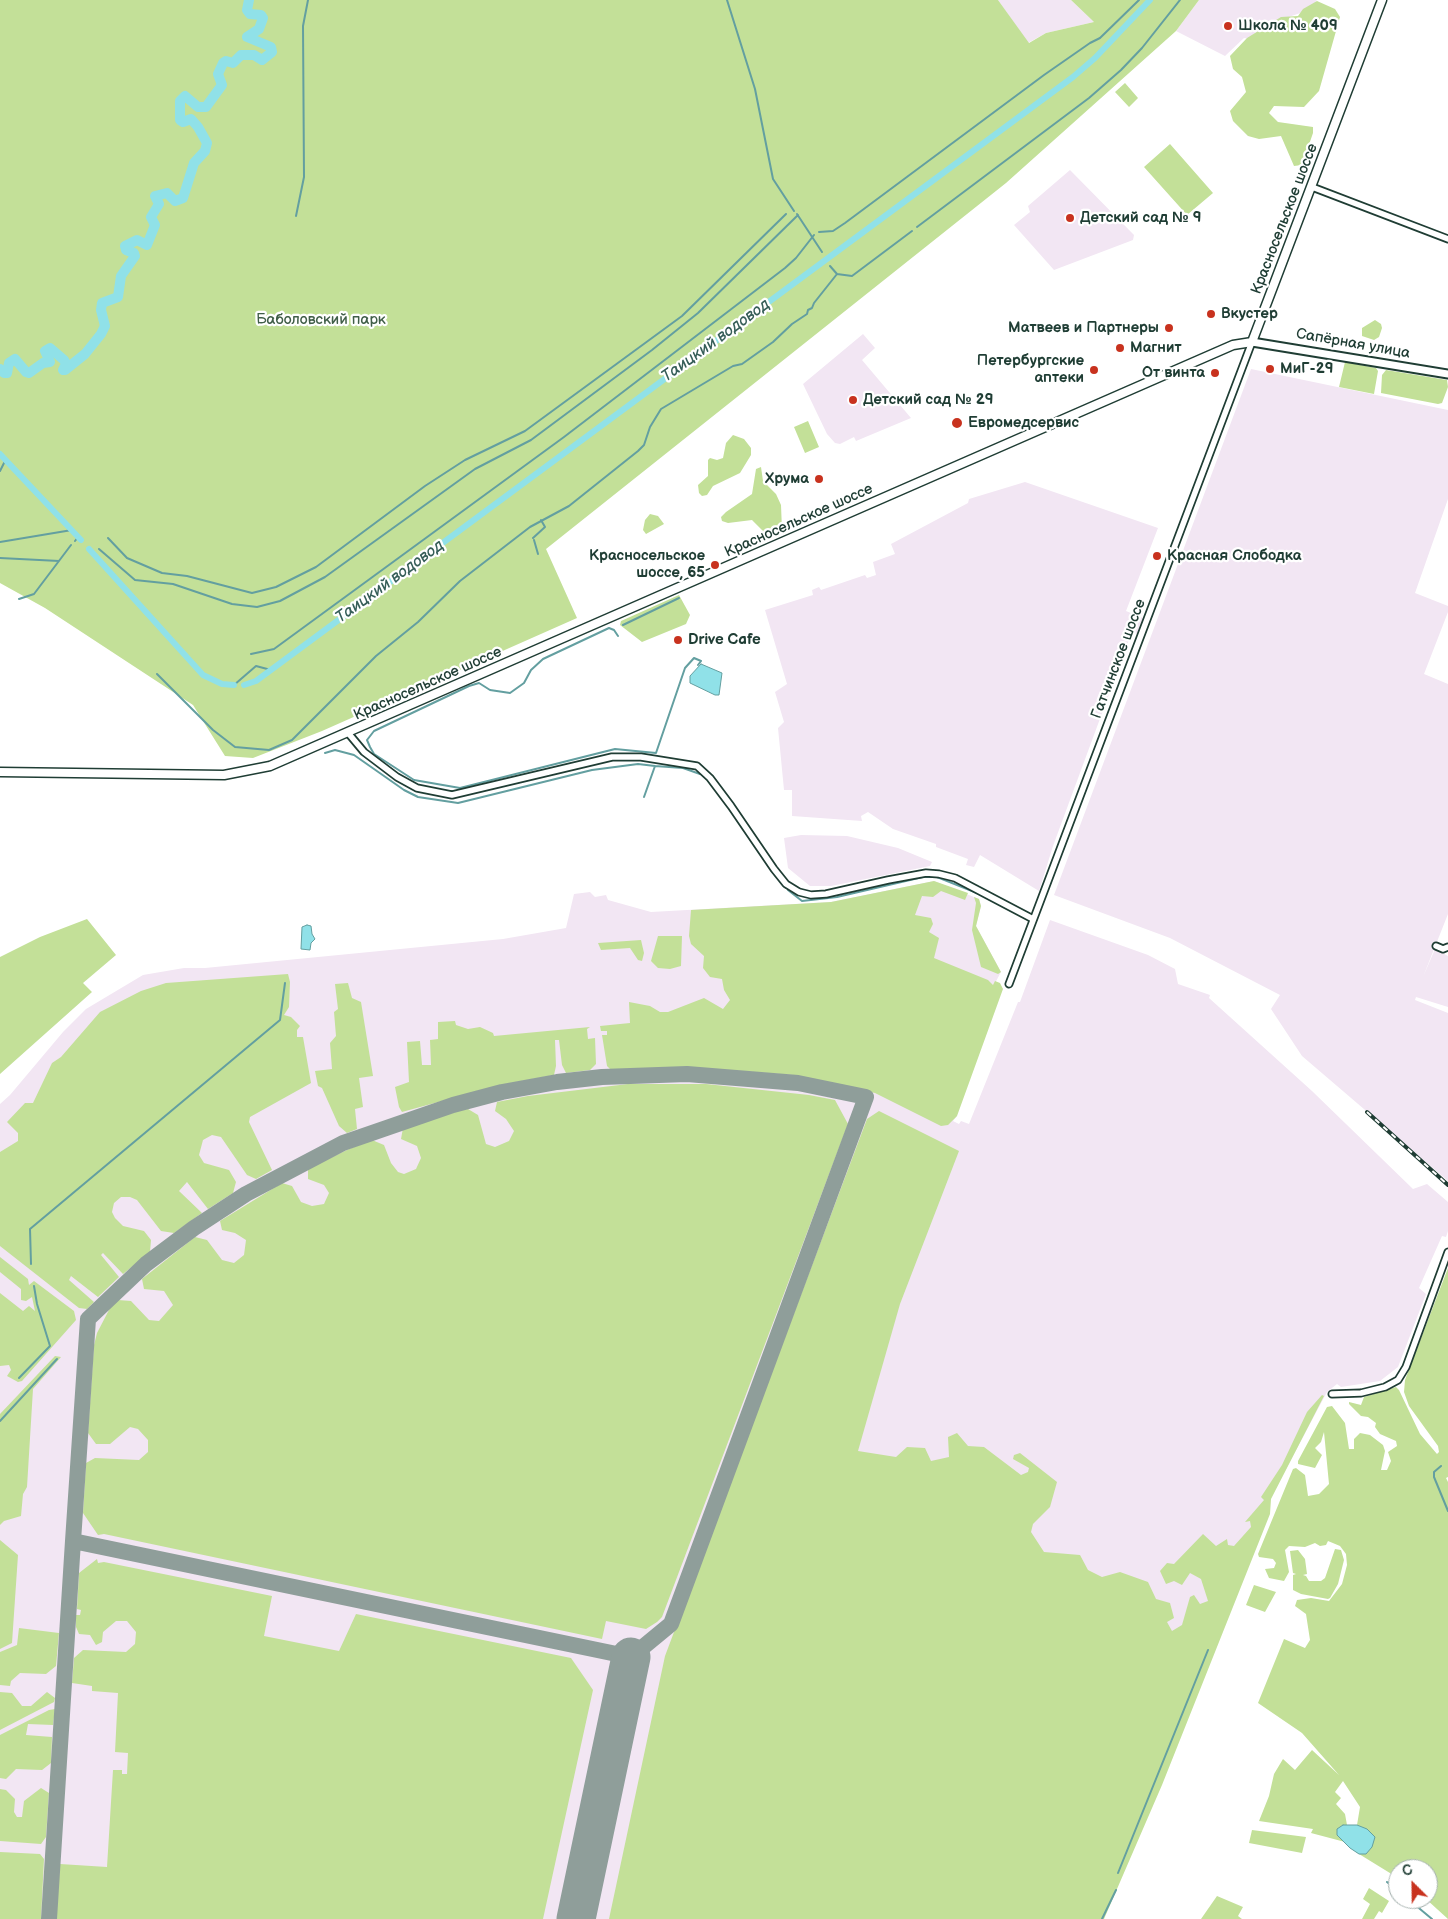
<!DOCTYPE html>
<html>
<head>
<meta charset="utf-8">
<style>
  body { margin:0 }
  #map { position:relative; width:1448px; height:1919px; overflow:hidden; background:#fff; font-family:"Balsamiq Sans",sans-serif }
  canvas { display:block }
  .north { position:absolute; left:1388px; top:1859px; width:50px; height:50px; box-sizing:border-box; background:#fff; border:1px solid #a5b1ae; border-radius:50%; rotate:337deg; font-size:14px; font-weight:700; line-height:20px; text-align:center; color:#1f3d34 }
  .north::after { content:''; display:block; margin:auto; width:18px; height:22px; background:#c8321e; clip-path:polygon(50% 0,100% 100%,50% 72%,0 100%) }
</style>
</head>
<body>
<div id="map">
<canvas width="1448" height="1919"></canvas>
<div class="north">С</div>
</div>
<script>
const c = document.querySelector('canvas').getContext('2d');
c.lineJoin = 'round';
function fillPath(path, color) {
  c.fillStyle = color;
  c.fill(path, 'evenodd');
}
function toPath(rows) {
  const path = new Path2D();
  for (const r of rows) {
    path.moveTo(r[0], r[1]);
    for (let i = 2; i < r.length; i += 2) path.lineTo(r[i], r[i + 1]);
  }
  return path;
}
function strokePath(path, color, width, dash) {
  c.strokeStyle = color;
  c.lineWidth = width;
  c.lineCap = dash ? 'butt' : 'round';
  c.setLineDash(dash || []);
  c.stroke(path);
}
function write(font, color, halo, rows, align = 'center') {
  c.font = font + ' "Balsamiq Sans",sans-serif';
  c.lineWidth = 4.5;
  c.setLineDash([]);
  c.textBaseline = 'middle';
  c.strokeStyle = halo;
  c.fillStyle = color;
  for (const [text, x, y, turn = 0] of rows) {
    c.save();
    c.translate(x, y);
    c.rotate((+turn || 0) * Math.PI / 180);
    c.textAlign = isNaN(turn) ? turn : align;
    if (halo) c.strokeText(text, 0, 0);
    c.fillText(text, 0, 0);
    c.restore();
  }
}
const built = toPath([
  [998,0,1071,0,1094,22,1046,33,1028,43],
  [1199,0,1317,0,1309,10,1277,21,1269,42,1244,38,1225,56,1176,31],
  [1070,170,1134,235,1133,240,1054,270,1014,225,1030,212,1028,206],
  [863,334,875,348,862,360,911,418,856,441,854,437,840,444,835,443,827,434,803,384],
  [1251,369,1448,410,1448,499,1415,593,1448,606,1448,612,1424,674,1448,684,1448,914,1423,977,1435,949,1448,956,1448,1007,1416,997,1415,1000,1448,1013,1448,1181,1302,1056,1271,1009,1280,995,1170,938,1054,895],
  [1025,482,1158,528,1126,611,1143,618,1137,634,1132,632,1053,846,1039,891,980,855,974,867,966,865,968,859,936,847,936,844,893,829,868,812,861,816,862,821,792,816,792,790,784,790,778,728,784,722,775,692,787,684,765,610,813,595,812,590,819,587,821,590,865,575,867,578,876,575,873,562,895,554,891,544,968,503,969,499],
  [801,835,847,836,898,848,932,862,930,866,831,886,810,886,788,868,784,838],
  [934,881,979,899,981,906,976,926,1001,972,994,985,951,1113,957,1116,953,1121,959,1124,961,1121,969,1124,1018,1002,1020,1002,1050,920,1148,955,1175,969,1178,984,1210,995,1209,998,1312,1091,1413,1189,1427,1184,1448,1202,1448,1231,1446,1237,1442,1236,1419,1288,1426,1294,1398,1367,1380,1381,1341,1387,1337,1384,1327,1392,1231,1572,1092,1919,0,1919,0,1104,10,1095,63,1032,86,1009,143,975,184,968,205,968,503,939,566,928,574,894,590,892,595,897,606,895,608,900,651,912,831,902]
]);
const green = toPath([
  [0,0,998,0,1029,43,1046,33,1094,22,1071,0,1199,0,1176,31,1006,183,546,549,577,618,322,731,253,758,225,756,193,705,45,608,0,583],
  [1317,1,1335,9,1340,17,1319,91,1304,107,1274,106,1269,113,1278,122,1313,127,1313,133,1302,165,1294,166,1281,136,1259,139,1248,136,1233,121,1230,111,1246,92,1242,77,1233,69,1230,56,1247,38,1281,17,1298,16,1303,9],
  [1125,83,1138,98,1129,107,1115,92],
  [1170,144,1213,193,1187,215,1144,167],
  [1375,320,1381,324,1382,328,1379,337,1374,340,1362,336,1362,328],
  [1345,362,1376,368,1378,371,1374,394,1339,387],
  [1386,370,1447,380,1448,387,1442,403,1438,404,1381,393,1382,375],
  [808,421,819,447,805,453,794,427],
  [733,435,744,439,751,448,751,455,740,473,713,486,707,495,702,496,699,493,698,485,708,476,708,460,710,458,717,460,723,458,726,443],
  [761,467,763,481,776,494,781,505,782,530,776,536,766,534,752,520,728,523,722,521,721,517,726,512,752,494,756,469],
  [650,514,658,516,664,524,646,534,643,530,645,520],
  [679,595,690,615,686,624,642,642,620,625,621,621],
  [934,881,968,893,965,900,941,891,933,897,922,896,915,915,931,918,933,924,929,932,939,938,934,958,988,980,993,985,995,981,1000,983,1003,989,957,1116,948,1125,941,1126,875,1093,793,1075,702,1068,611,1070,607,1066,602,1035,607,1035,607,1031,601,1031,600,1026,630,1023,629,1002,650,1006,660,1012,668,1012,704,998,723,1009,730,1000,724,990,722,979,710,977,703,968,704,956,691,944,689,936,691,910,831,902],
  [974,897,979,899,981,906,976,926,1001,972,998,974,981,967,972,930,976,903],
  [87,919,116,955,83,983,92,992,0,1074,0,957,40,937],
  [658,936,682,936,681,966,670,969,658,968,651,961],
  [641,940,644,953,642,961,638,960,630,948,601,950,598,943],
  [288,974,290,982,289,1007,284,1015,291,1017,300,1026,297,1030,297,1037,303,1037,311,1083,250,1117,249,1122,272,1170,256,1179,247,1175,221,1137,212,1135,203,1140,199,1155,204,1163,229,1170,236,1182,233,1193,208,1209,187,1182,179,1191,202,1213,174,1233,161,1231,137,1200,130,1197,121,1197,114,1203,112,1212,115,1218,123,1226,144,1231,151,1240,150,1252,123,1274,103,1253,101,1255,119,1277,98,1297,71,1276,69,1280,94,1302,87,1309,79,1308,0,1246,0,1152,18,1141,18,1133,7,1122,25,1103,33,1103,52,1063,61,1057,100,1012,141,991,166,983],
  [348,983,352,998,361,1002,373,1076,359,1078,363,1107,355,1109,357,1129,347,1133,339,1126,322,1088,318,1086,315,1071,332,1069,330,1043,336,1036,334,1012,338,1009,335,984],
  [455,1021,456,1025,468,1029,480,1027,493,1033,494,1036,590,1027,587,1029,588,1039,595,1038,596,1064,590,1070,566,1073,562,1065,559,1040,555,1040,556,1066,554,1075,500,1085,402,1112,399,1107,395,1087,409,1082,407,1042,420,1041,422,1065,431,1065,430,1040,438,1039,438,1022],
  [628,1084,706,1084,809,1095,835,1100,848,1124,662,1617,657,1622,646,1629,606,1621,602,1639,104,1534,98,1535,83,1513,86,1463,95,1458,139,1460,148,1452,148,1440,138,1429,130,1427,110,1444,96,1444,88,1433,94,1345,97,1333,110,1308,118,1300,131,1301,149,1320,159,1321,173,1305,164,1291,144,1289,142,1279,195,1237,207,1240,222,1260,234,1263,244,1255,246,1240,235,1233,222,1230,220,1221,282,1183,292,1186,301,1202,312,1206,324,1204,329,1193,324,1185,308,1179,308,1169,349,1149,372,1140,384,1145,391,1163,398,1172,404,1174,416,1169,421,1158,417,1146,401,1139,403,1128,454,1111,468,1109,478,1115,486,1144,495,1147,509,1141,514,1131,506,1119,495,1111,497,1102,528,1096],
  [879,1111,959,1151,900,1304,858,1451,896,1457,907,1447,925,1448,931,1461,949,1457,948,1437,957,1433,968,1446,984,1447,1021,1475,1028,1472,1029,1468,1013,1459,1014,1455,1020,1453,1057,1482,1050,1507,1033,1524,1031,1532,1044,1552,1080,1555,1088,1570,1102,1577,1120,1572,1148,1582,1156,1599,1170,1603,1174,1618,1167,1622,1172,1631,1182,1625,1190,1597,1194,1595,1200,1604,1208,1601,1201,1579,1190,1573,1182,1585,1174,1581,1166,1584,1160,1571,1167,1563,1174,1564,1203,1534,1216,1546,1227,1539,1228,1545,1234,1546,1251,1527,1250,1521,1245,1522,1264,1500,1261,1497,1282,1465,1307,1412,1322,1395,1324,1396,1271,1499,1270,1514,1162,1785,1104,1919,609,1919,665,1656,867,1119],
  [0,1257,28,1279,29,1285,34,1281,74,1311,76,1320,22,1381,18,1382,7,1376,11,1370,9,1365,0,1366,0,1293,23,1311,29,1306,35,1311,32,1297,26,1301,21,1300,21,1289,0,1272],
  [1448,1268,1448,1477,1446,1478,1448,1482,1448,1919,1426,1899,1428,1899,1428,1869,1398,1869,1398,1878,1359,1854,1345,1842,1311,1833,1313,1829,1259,1821,1269,1796,1274,1774,1283,1759,1295,1770,1312,1750,1339,1775,1302,1733,1258,1703,1284,1639,1305,1648,1310,1640,1306,1614,1295,1606,1297,1600,1311,1598,1329,1601,1342,1584,1347,1565,1346,1554,1340,1546,1328,1541,1326,1545,1320,1546,1315,1543,1305,1547,1289,1546,1285,1550,1289,1572,1284,1581,1269,1578,1265,1569,1274,1568,1276,1563,1273,1559,1259,1557,1258,1554,1293,1469,1296,1468,1305,1475,1308,1496,1319,1494,1329,1484,1324,1432,1321,1442,1315,1448,1322,1455,1315,1468,1298,1464,1298,1461,1327,1407,1332,1406,1345,1423,1349,1449,1354,1449,1354,1439,1360,1433,1370,1435,1383,1445,1385,1451,1381,1470,1387,1470,1391,1461,1388,1452,1397,1446,1396,1441,1380,1434,1375,1427,1376,1423,1368,1417,1361,1416,1349,1404,1349,1402,1361,1405,1364,1397,1396,1387,1399,1390,1420,1434,1437,1454,1439,1452,1438,1446,1409,1406,1404,1392,1405,1380],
  [1343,1781,1360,1807,1357,1825,1347,1825,1345,1814,1336,1804,1341,1798,1335,1792],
  [55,1356,61,1357,33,1389,27,1487,23,1494,21,1516,4,1521,0,1525,0,1414],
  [0,1540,18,1555,12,1643,0,1649],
  [1335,1549,1341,1550,1344,1560,1338,1584,1330,1598,1328,1599,1301,1594,1293,1590,1293,1575,1296,1574,1293,1573,1290,1551,1298,1550,1305,1559,1307,1574,1303,1575,1306,1576,1309,1581,1321,1581,1325,1578],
  [97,1559,98,1563,104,1562,272,1596,264,1636,339,1651,356,1614,571,1658,593,1690,543,1919,56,1919,60,1864,107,1867,113,1770,122,1770,122,1774,127,1774,128,1753,115,1752,118,1693,92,1691,92,1686,72,1683,74,1658,83,1650,126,1652,135,1644,136,1632,127,1621,116,1621,103,1632,102,1642,96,1645,90,1635,79,1634,76,1627,76,1615,80,1615,81,1610,77,1609,79,1573],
  [1254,1585,1276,1592,1265,1612,1246,1605],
  [19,1628,59,1633,56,1666,46,1674,20,1673,11,1681,10,1686,0,1685,0,1652,17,1645],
  [0,1692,12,1693,22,1706,31,1706,47,1692,55,1698,54,1702,0,1730],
  [55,1709,53,1725,28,1724,26,1735,52,1737,51,1763,42,1770,16,1769,6,1779,0,1778,0,1735,49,1710],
  [41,1788,49,1793,46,1837,41,1844,0,1841,0,1789,6,1790,15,1799,14,1812,17,1817,22,1817,24,1801],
  [1252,1830,1306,1837,1302,1853,1249,1843],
  [0,1852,40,1854,44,1859,41,1919,0,1919],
  [1369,1888,1389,1901,1382,1913,1379,1911,1374,1919,1362,1919,1370,1904,1363,1899],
  [1217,1896,1243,1907,1238,1916,1242,1919,1201,1919]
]);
const water = toPath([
  [701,664,722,673,719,695,715,695,690,683,690,676,701,664],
  [307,925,311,926,312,934,315,939,311,943,310,950,301,949,302,927,307,925],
  [1343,1825,1357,1825,1367,1829,1375,1837,1372,1847,1366,1854,1359,1854,1350,1848,1337,1835,1337,1829,1343,1825]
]);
const stream = toPath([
  [727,0,755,89,773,179,794,211],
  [797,214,822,252],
  [296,216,304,177,303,26,308,0],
  [917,227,1089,98,1121,70,1142,48,1180,0],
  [819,232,833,231,845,223,1044,75,1090,43,1100,38,1139,0],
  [830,266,837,274,852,276,912,231],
  [0,471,6,459],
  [108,538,127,558,162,573,187,576,252,593,276,587,316,567,425,486,465,460,525,431,682,316,786,214],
  [533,538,545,527,541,520],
  [534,540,538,554],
  [75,541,78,537],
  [0,542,72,530],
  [99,549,135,580,173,584,232,604,257,607,280,601,325,577,475,469,531,440,652,350,698,313,798,215],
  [0,558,59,561],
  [19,599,34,594,71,545],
  [623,625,679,598],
  [618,636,614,630,609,628,543,659,531,670,524,683,510,693,490,690,479,683,469,686,374,731,367,740,370,747,374,754,414,780,460,788,615,749,656,753,685,668,694,658,701,661,698,665],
  [251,654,274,649,564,437,785,268,796,258,814,235],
  [157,674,213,730,235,747,269,750,292,740,376,656,418,622,460,581,530,527,569,506,638,451,644,445,650,427,661,409,733,366,742,364,773,342,792,324,807,314,808,310,812,308,814,303,837,274],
  [234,685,256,666,271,670],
  [325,753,335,750,354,755,404,790,418,797,458,803,592,770,638,764,655,766],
  [644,797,655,766,683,768,700,774],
  [788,890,802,901,837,897,923,877,937,877,977,893],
  [31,1264,30,1229,280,1020,285,983],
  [19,1378,50,1346,37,1304,34,1286],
  [0,1421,57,1359],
  [1441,1466,1434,1472,1434,1477,1448,1511],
  [1118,1873,1208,1650],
  [1387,1882,1398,1891],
  [1408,1899,1432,1919],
  [1102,1919,1116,1890]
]);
const canal = toPath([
  [0,454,81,540],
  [89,549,203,675,222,684,234,685],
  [244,685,256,681,1073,77,1095,58,1150,0]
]);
const river = toPath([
  [0,369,4,373,7,373,9,363,15,359,26,372,29,373,43,363,50,362,45,351,50,348,64,360,66,364,63,370,65,370,85,354,101,334,105,326,101,310,102,303,118,297,121,276,135,256,134,253,126,250,125,246,137,240,147,245,155,225,151,217,159,204,155,196,167,193,175,201,183,198,194,163,205,151,207,143,198,127,191,119,183,122,180,120,180,101,185,96,198,107,206,107,222,85,218,74,223,63,226,61,233,63,241,55,254,55,262,60,272,52,271,47,247,37,259,29,263,18,261,15,250,14,247,10,249,0]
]);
const taxiway = toPath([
  [49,1919,73,1541,88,1319,146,1264,194,1228,246,1194,343,1143,453,1105,502,1092,557,1082,602,1077,687,1074,798,1083,866,1097,671,1624,631,1657,73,1541]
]);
const runway = toPath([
  [576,1919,631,1657]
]);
const minor = toPath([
  [1312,187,1448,239],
  [349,734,364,752,397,777,417,788,452,795,612,757,641,757,697,766,710,778,731,806,774,869,786,884,799,892,811,895,826,894,888,880,926,873,939,874,955,878,1033,919],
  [1436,946,1443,949,1448,947],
  [1009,984,1252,342],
  [1332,1394,1361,1393,1385,1387,1398,1380,1406,1367,1448,1252]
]);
const tertiary = toPath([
  [1252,342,1448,374]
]);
const secondary = toPath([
  [0,772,224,775,270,766,1233,345,1252,342,1382,0]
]);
const rail = toPath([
  [1367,1112,1448,1185]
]);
const markers = [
  [1228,26,5,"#c8321e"],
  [1070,218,5,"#c8321e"],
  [1211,314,5,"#c8321e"],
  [1169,328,5,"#c8321e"],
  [1120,348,5,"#c8321e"],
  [1270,369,5,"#c8321e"],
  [1094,370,5,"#c8321e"],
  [1215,373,5,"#c8321e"],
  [853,400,5,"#c8321e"],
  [957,423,6,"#c8321e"],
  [819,479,5,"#c8321e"],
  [1157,556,5,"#c8321e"],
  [715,565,5,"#c8321e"],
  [678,640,5,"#c8321e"]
];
const poiNames = [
  ["Школа № 409",1238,26],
  ["Детский сад № 9",1080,218],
  ["Вкустер",1221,314],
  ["Матвеев и Партнеры",1159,328,"right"],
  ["Магнит",1130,348],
  ["Петербургские",1084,361,"right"],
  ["аптеки",1084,378,"right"],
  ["МиГ-29",1280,369],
  ["От винта",1205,373,"right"],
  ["Детский сад № 29",863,400],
  ["Евромедсервис",968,423],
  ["Хрума",809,479,"right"],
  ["Красносельское",705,556,"right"],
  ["шоссе, 65",705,573,"right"],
  ["Красная Слободка",1167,556],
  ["Drive Cafe",688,640]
];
const streetNames = [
  ["Красносельское шоссе",1285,219,-69],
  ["Сапёрная улица",1353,344,10],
  ["Красносельское шоссе",799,521,-24],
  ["Гатчинское шоссе",1119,659,-69],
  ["Красносельское шоссе",428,684,-24]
];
const parkNames = [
  ["Баболовский парк",321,320]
];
const waterNames = [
  ["Таицкий водовод",716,341,-36],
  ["Таицкий водовод",390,582,-36]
];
fillPath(built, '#f2e6f3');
fillPath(green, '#c3e098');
fillPath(water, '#90e1e8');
strokePath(water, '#639fa0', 1);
strokePath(stream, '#639fa0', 2);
strokePath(canal, '#90e1e8', 6);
strokePath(river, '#90e1e8', 10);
strokePath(taxiway, '#8f9e9a', 16);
strokePath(runway, '#8f9e9a', 39);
strokePath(minor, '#1f3d34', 9);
strokePath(tertiary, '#1f3d34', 11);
strokePath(secondary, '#1f3d34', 11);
strokePath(minor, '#fff', 5.5);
strokePath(tertiary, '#fff', 7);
strokePath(secondary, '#fff', 8);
strokePath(rail, '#1f3d34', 4);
strokePath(rail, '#fff', 2, [5.5]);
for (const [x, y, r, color] of markers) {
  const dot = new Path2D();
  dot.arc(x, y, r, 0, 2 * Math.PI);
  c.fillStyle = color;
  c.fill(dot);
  strokePath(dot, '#fff', 2);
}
write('bold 15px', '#1f3d34', '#fff', poiNames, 'left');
write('15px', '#1f3d34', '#fff', streetNames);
write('15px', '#405e48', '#fff', parkNames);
write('italic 16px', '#365e58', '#fff', waterNames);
</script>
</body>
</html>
